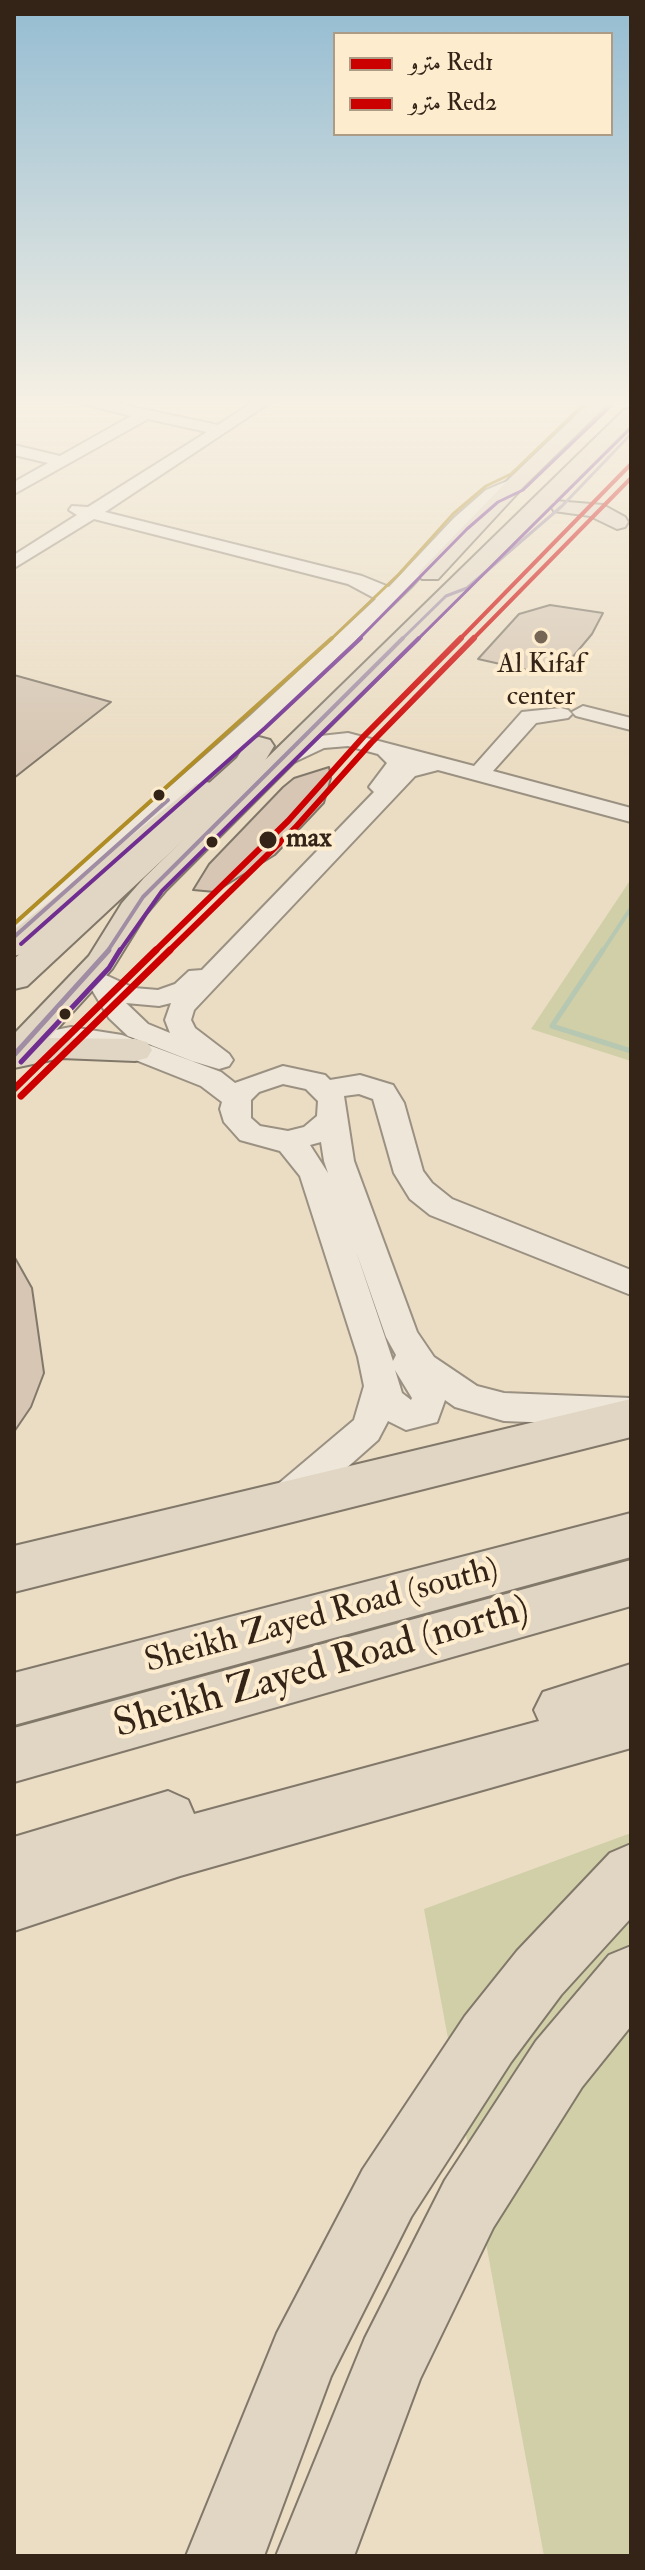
<!DOCTYPE html>
<html>
<head>
<meta charset="utf-8">
<style>
  body { margin:0 }
  #map { position:relative; width:645px; height:2570px; overflow:hidden; background:#ebddc4; font-family:"IM FELL Double Pica",Amiri,serif }
  canvas { display:block }
  .frame { position:absolute; inset:0; border:16px solid #342418; pointer-events:none }
  .legend { position:absolute; left:333px; top:32px; width:280px; height:104px; box-sizing:border-box; background:#fdecce; border:2px solid #ad9c85; margin:0; padding:10px 14px; list-style:none; font-size:24px; color:#342418 }
  .legend li { display:flex; align-items:center; gap:16px; height:40px }
  .legend b { width:40px; border:2px solid #ad9c85 }
</style>
</head>
<body>
<div id="map">
<canvas width="645" height="2570"></canvas>
<div class="frame"></div>
<ul class="legend">
<li><b style="height:10px;background:#c00"></b>مترو Red1</li>
<li><b style="height:10px;background:#c00"></b>مترو Red2</li>
</ul>
</div>
<script>
const c = document.querySelector('canvas').getContext('2d');
c.lineJoin = 'round';
function fillPath(path, color) {
  c.fillStyle = color;
  c.fill(path, 'evenodd');
}
function toPath(rows) {
  const path = new Path2D();
  for (const r of rows) {
    path.moveTo(r[0], r[1]);
    for (let i = 2; i < r.length; i += 2) path.lineTo(r[i], r[i + 1]);
  }
  return path;
}
function strokePath(path, color, width, dash) {
  c.strokeStyle = color;
  c.lineWidth = width;
  c.lineCap = dash ? 'butt' : 'round';
  c.setLineDash(dash || []);
  c.stroke(path);
}
function write(font, color, halo, rows, align = 'center') {
  c.font = font + ' "IM FELL Double Pica",serif';
  c.lineWidth = 8;
  c.setLineDash([]);
  c.textBaseline = 'middle';
  c.strokeStyle = halo;
  c.fillStyle = color;
  for (const [text, x, y, turn = 0] of rows) {
    c.save();
    c.translate(x, y);
    c.rotate((+turn || 0) * Math.PI / 180);
    c.textAlign = isNaN(turn) ? turn : align;
    if (halo) c.strokeText(text, 0, 0);
    c.fillText(text, 0, 0);
    c.restore();
  }
}
const green = toPath([
  [631,879,631,1061,531,1029],
  [631,1833,631,2556,544,2556,424,1909]
]);
const streamFar1 = toPath([
  [602,952,631,908]
]);
const stream = toPath([
  [603,950,552,1026,631,1051]
]);
const building = toPath([
  [550,605,603,613,592,634,571,659,565,658,549,675,478,659,519,614,550,605],
  [14,675,111,702,14,778,14,675],
  [329,767,331,778,324,803,275,855,215,892,193,890,209,864,283,787,294,778,329,767],
  [14,1256,32,1288,44,1373,31,1407,14,1432,14,1256]
]);
const minor = toPath([
  [60,398,91,398,218,425,259,398,277,398,105,512,362,576,389,587,454,518,486,490,517,477,525,482,498,498,466,526,413,585,266,726,23,942,14,945,14,924,250,716,376,599,348,584,94,519,14,568,14,555,77,515,69,510,72,506,88,507,207,432,148,419,14,494,14,482,48,463,14,455,14,445,60,456,131,416,60,398],
  [583,706,631,718,631,730,576,716,572,712,583,706],
  [561,708,568,710,572,714,568,718,536,723,493,771,631,808,631,822,438,770,415,776,194,1010,191,1020,195,1028,229,1054,233,1060,229,1066,219,1069,192,1061,128,1036,109,1018,86,980,90,974,99,972,134,988,158,990,175,984,189,971,202,970,374,792,369,787,387,763,378,754,348,746,324,748,273,772,262,765,265,760,311,737,348,733,474,766,522,712,561,708],
  [126,1003,159,1006,171,1003,165,1020,170,1033,148,1024,126,1003],
  [71,1027,122,1035,221,1072,235,1083,283,1066,325,1075,330,1080,360,1075,393,1085,404,1103,423,1171,432,1183,452,1199,631,1270,631,1295,430,1215,410,1199,394,1173,373,1099,359,1094,344,1096,354,1161,417,1332,434,1357,477,1386,504,1393,631,1398,631,1426,504,1421,455,1407,445,1400,437,1422,406,1430,388,1421,378,1440,297,1512,284,1516,271,1512,266,1501,271,1490,354,1420,364,1386,358,1357,300,1176,280,1151,240,1140,224,1122,220,1109,222,1102,201,1086,108,1049,71,1045,24,1053,14,1050,14,1038,71,1027],
  [283,1084,306,1089,318,1101,317,1116,304,1127,288,1131,260,1126,251,1118,251,1100,259,1092,283,1084],
  [321,1142,324,1161,328,1173,310,1145,321,1142],
  [356,1251,386,1337,396,1355,393,1361,356,1251],
  [395,1370,412,1398,411,1400,402,1393,395,1370]
]);
const major = toPath([
  [594,398,614,398,524,486,438,579,422,579,418,574,422,569,510,478,594,398],
  [631,408,631,425,555,501,603,505,625,517,628,522,625,527,617,529,590,516,554,511,551,506,554,502,166,890,146,914,112,969,49,1038,135,1039,147,1042,152,1050,147,1058,135,1061,61,1058,14,1068,14,1034,89,956,122,903,144,878,624,410,631,408],
  [206,782,216,784,220,790,216,796,25,953,14,956,14,930,196,784,206,782]
]);
const highway = toPath([
  [259,737,270,740,274,746,260,769,27,986,14,989,14,959,237,758,248,740,259,737],
  [631,1399,631,1437,14,1592,14,1546,631,1399],
  [631,1513,631,1557,14,1725,14,1673,631,1513],
  [631,1560,631,1606,14,1782,14,1728,631,1560],
  [631,1664,631,1748,180,1876,14,1931,14,1837,168,1791,188,1800,194,1814,539,1721,534,1710,543,1692,631,1664],
  [631,1844,631,1918,561,1995,511,2062,411,2217,331,2376,264,2556,186,2556,277,2333,363,2169,465,2016,517,1951,610,1853,631,1844],
  [631,1946,631,2026,582,2087,493,2228,420,2379,354,2556,276,2556,365,2338,445,2180,536,2041,609,1955,631,1946]
]);
const bus1Far2 = toPath([
  [401,640,446,596,467,588,562,506,631,434]
]);
const bus1Far1 = toPath([
  [14,937,168,800],
  [107,952,143,897,403,638]
]);
const bus1 = toPath([
  [14,1055,109,950]
]);
const bus2Far2 = toPath([
  [417,640,631,428]
]);
const bus2Far1 = toPath([
  [119,952,162,891,419,638]
]);
const bus2 = toPath([
  [21,1062,109,968,120,950]
]);
const bus3Far1 = toPath([
  [358,640,467,529,498,502,523,490,612,405]
]);
const bus3 = toPath([
  [21,944,265,728,361,638]
]);
const bus4Far1 = toPath([
  [330,640,399,574,453,514,486,486,511,474,590,398]
]);
const bus4 = toPath([
  [14,924,332,638]
]);
const metro1Far2 = toPath([
  [459,640,631,464]
]);
const metro1Far1 = toPath([
  [154,952,288,821,364,736,461,638]
]);
const metro1 = toPath([
  [14,1089,156,950]
]);
const metro2Far2 = toPath([
  [472,640,631,478]
]);
const metro2Far1 = toPath([
  [168,952,295,828,371,743,474,638]
]);
const metro2 = toPath([
  [21,1096,170,950]
]);
const markers = [
  [541,637,8,"#746554"],
  [159,795,7,"#342418"],
  [268,840,10,"#342418"],
  [212,842,7,"#342418"],
  [65,1014,7,"#342418"]
];
const farPoinames = [
  ["Al Kifaf",541,666],
  ["center",541,698]
];
const farStopnames = [
  ["max",286,840]
];
const streetNames = [
  ["Sheikh Zayed Road (south)",322,1617,-15]
];
const nearStreetnames = [
  ["Sheikh Zayed Road (north)",322,1669,-16]
];
fillPath(green, '#d1cfa7');
strokePath(streamFar1, '#b6c7b2', 4);
strokePath(stream, '#b6c7b2', 5);
fillPath(building, '#d6c6b3');
strokePath(building, '#81786a', 2);
strokePath(minor, '#9b9182', 4);
strokePath(major, '#81786a', 4);
strokePath(highway, '#81786a', 4);
fillPath(minor, '#eee6d9');
fillPath(major, '#e1d6c4');
fillPath(highway, '#e1d6c4');
strokePath(bus1Far2, '#a08da4', 3);
strokePath(bus1Far1, '#a08da4', 4);
strokePath(bus1, '#a08da4', 5);
strokePath(bus2Far2, '#6f2e90', 3);
strokePath(bus2Far1, '#6f2e90', 4);
strokePath(bus2, '#6f2e90', 5);
strokePath(bus3Far1, '#6f2e90', 3);
strokePath(bus3, '#6f2e90', 4);
strokePath(bus4Far1, '#af8c24', 3);
strokePath(bus4, '#af8c24', 4);
strokePath(metro1Far2, '#c00', 4);
strokePath(metro1Far1, '#c00', 6);
strokePath(metro1, '#c00', 7);
strokePath(metro2Far2, '#c00', 4);
strokePath(metro2Far1, '#c00', 6);
strokePath(metro2, '#c00', 7);
const sky = c.createLinearGradient(0, 0, 0, 758);
sky.addColorStop(0, '#94bcd2');
sky.addColorStop(0.53, '#f6f0e4');
sky.addColorStop(1, '#f6f0e400');
c.fillStyle = sky;
c.fillRect(0, 0, 645, 758);
for (const [x, y, r, color] of markers) {
  const dot = new Path2D();
  dot.arc(x, y, r, 0, 2 * Math.PI);
  c.fillStyle = color;
  c.fill(dot);
  strokePath(dot, '#fdecce', 3);
}
write('28px', '#342418', '#fdecce', farPoinames);
write('bold 28px', '#342418', '#fdecce', farStopnames, 'left');
write('34px', '#342418', '#fdecce', streetNames);
write('40px', '#342418', '#fdecce', nearStreetnames);
</script>
</body>
</html>
